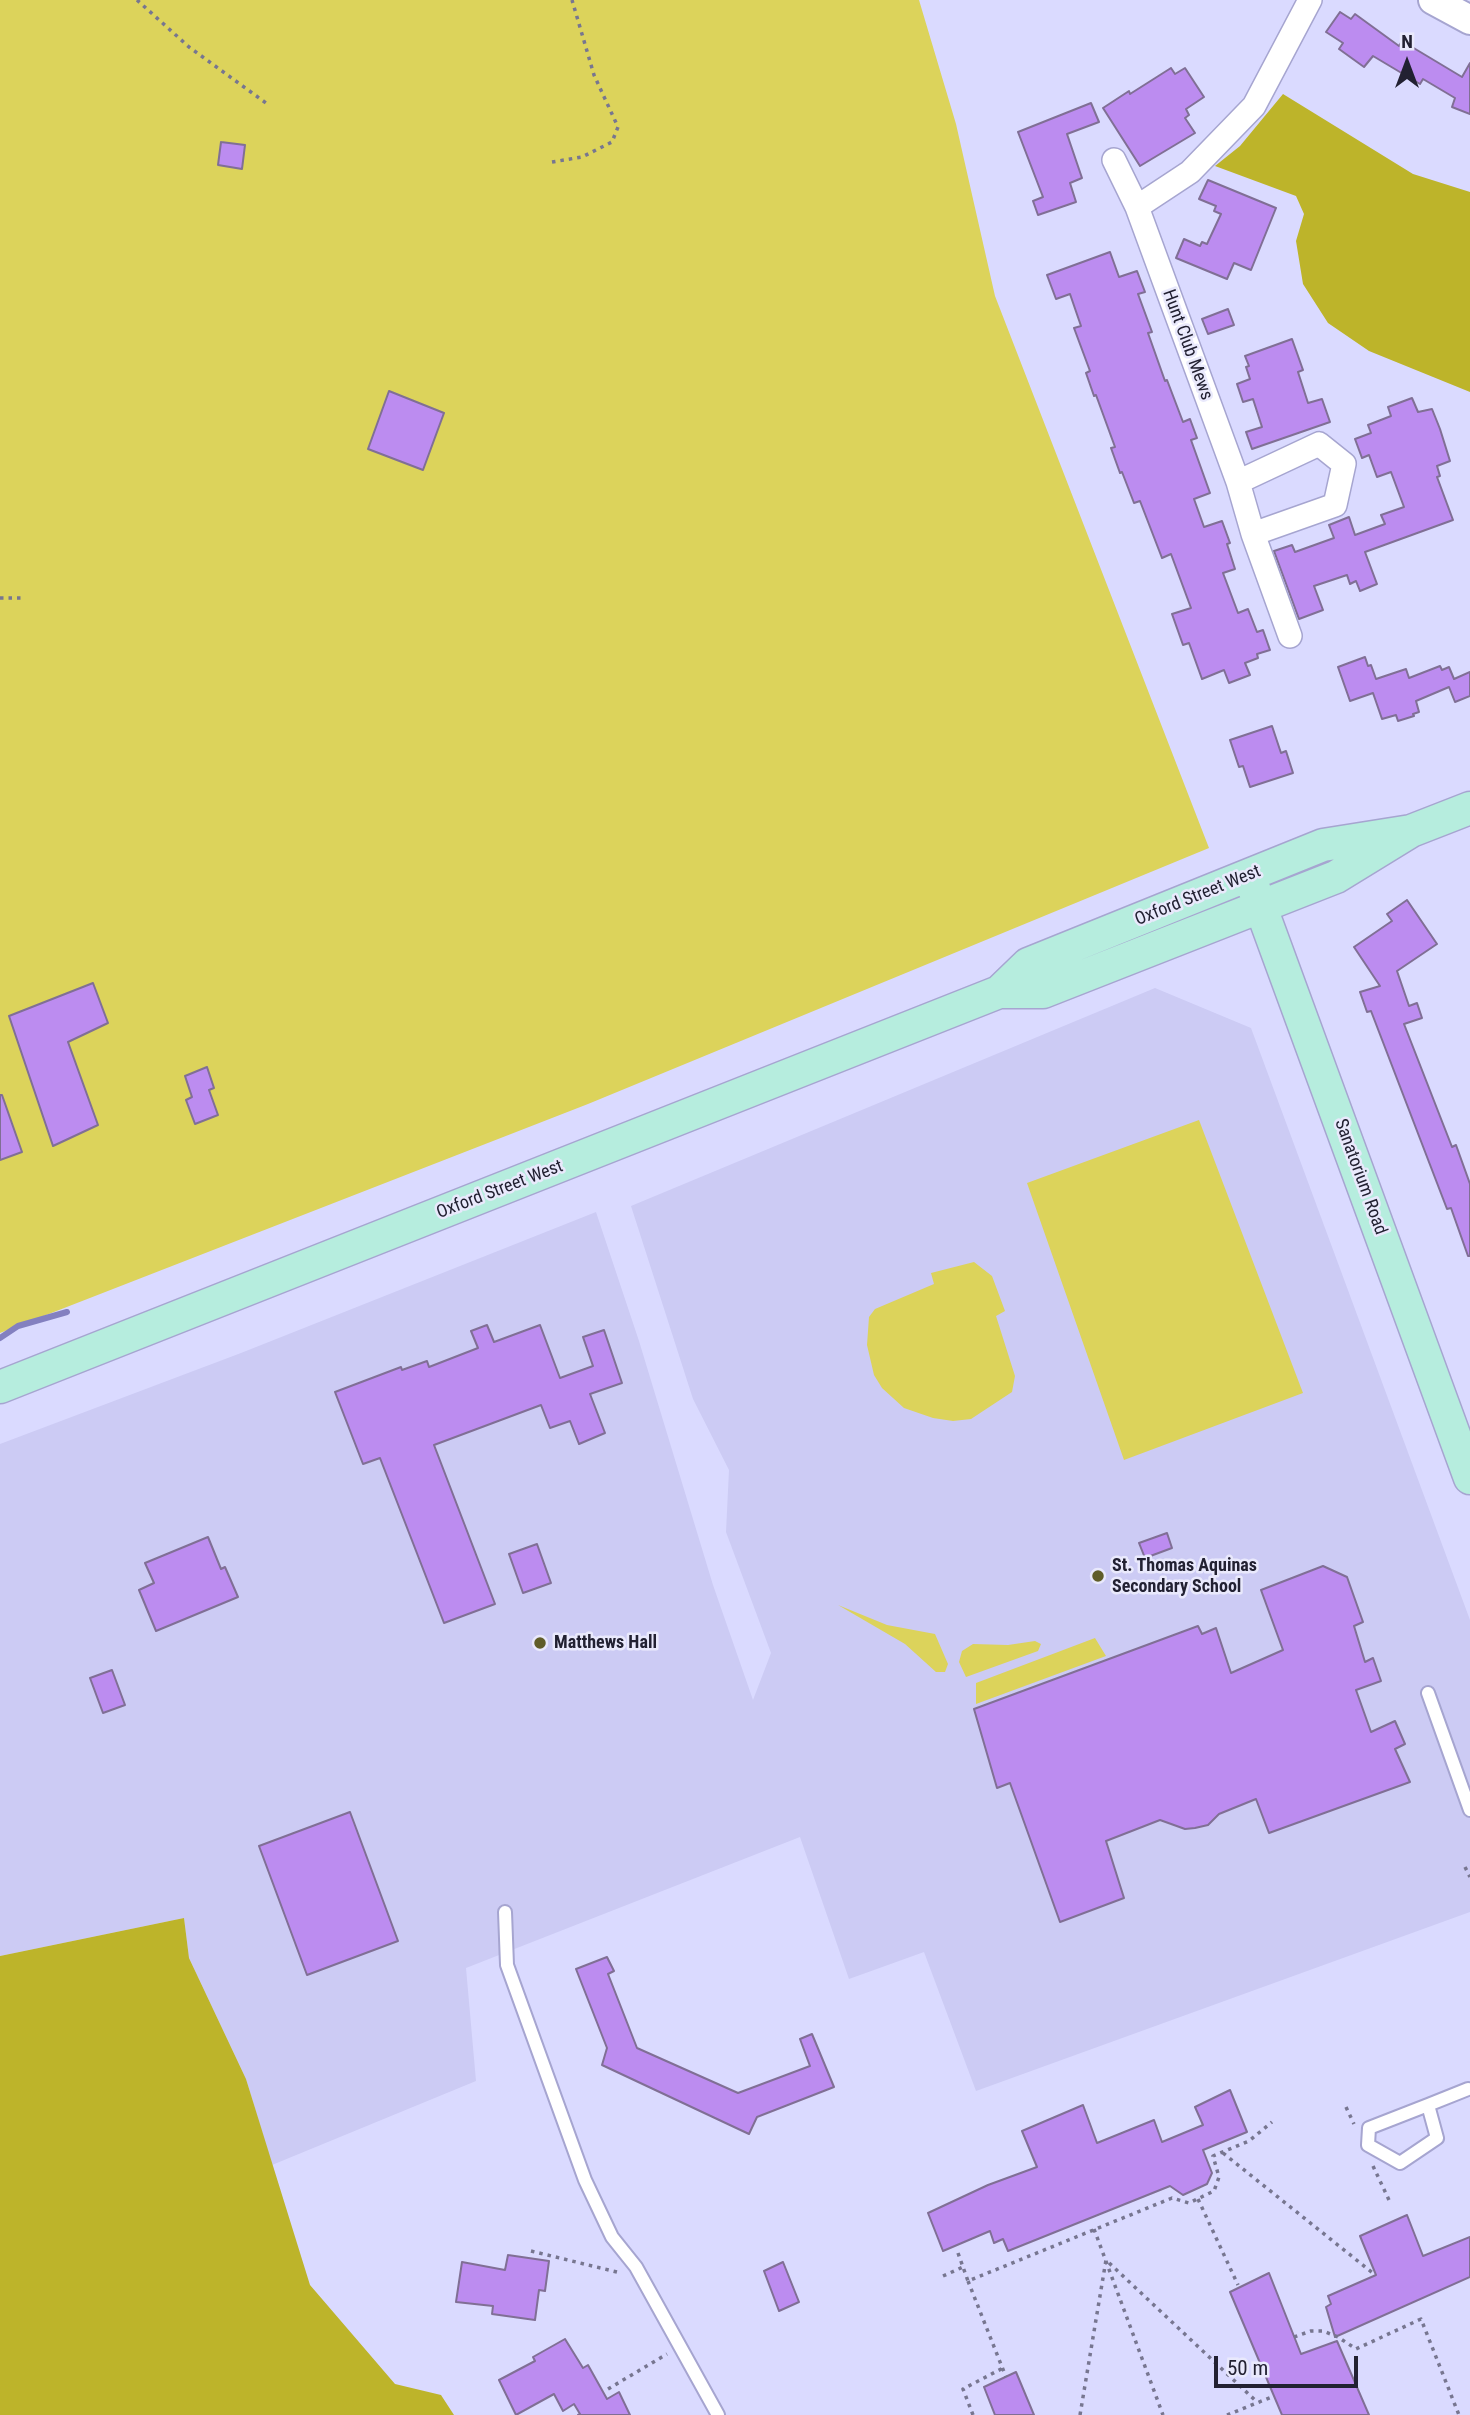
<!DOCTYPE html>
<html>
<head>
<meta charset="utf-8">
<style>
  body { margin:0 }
  #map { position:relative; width:1470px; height:2415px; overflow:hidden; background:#dadaff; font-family:"Roboto Condensed",sans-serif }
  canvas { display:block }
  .north { position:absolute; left:1372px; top:28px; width:70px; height:70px; -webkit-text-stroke:5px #e9e9fc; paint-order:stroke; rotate:0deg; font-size:19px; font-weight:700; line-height:28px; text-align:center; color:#222132 }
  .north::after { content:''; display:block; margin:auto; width:24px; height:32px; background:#222132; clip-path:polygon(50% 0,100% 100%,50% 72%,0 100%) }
  .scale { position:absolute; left:1214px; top:2356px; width:144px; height:32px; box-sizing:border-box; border:4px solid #222132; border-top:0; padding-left:9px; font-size:21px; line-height:24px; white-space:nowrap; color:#222132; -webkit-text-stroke:5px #e9e9fc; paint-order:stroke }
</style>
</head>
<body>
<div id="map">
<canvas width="1470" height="2415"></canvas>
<div class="north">N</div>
<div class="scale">50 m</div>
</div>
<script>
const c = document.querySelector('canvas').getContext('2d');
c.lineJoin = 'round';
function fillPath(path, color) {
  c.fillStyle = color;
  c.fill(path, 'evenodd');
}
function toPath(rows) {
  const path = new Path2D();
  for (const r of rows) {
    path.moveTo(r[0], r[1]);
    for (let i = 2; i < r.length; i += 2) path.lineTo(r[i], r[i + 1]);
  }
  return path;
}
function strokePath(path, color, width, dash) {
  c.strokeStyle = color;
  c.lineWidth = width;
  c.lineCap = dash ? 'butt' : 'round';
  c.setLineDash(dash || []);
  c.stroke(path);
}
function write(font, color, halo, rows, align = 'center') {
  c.font = font + ' "Roboto Condensed",sans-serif';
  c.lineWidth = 5;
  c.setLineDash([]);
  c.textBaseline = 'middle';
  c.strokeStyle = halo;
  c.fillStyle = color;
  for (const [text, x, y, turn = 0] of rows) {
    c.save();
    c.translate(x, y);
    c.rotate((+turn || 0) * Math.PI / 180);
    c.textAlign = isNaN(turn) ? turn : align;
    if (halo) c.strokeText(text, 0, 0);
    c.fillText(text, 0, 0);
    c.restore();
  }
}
const built = toPath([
  [1155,988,1251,1028,1470,1620,1470,1912,976,2091,924,1952,849,1979,800,1837,466,1968,476,2081,272,2165,246,2079,189,1958,184,1918,0,1956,0,1444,241,1353,596,1212,639,1341,713,1585,753,1700,771,1653,726,1532,729,1470,693,1399,631,1206]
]);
const green = toPath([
  [0,0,919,0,956,124,995,296,1209,848,588,1104,0,1333],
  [1199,1120,1303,1393,1124,1460,1027,1183],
  [974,1262,992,1276,1005,1311,996,1316,1015,1376,1012,1392,971,1419,953,1421,933,1418,904,1408,882,1388,874,1375,867,1345,869,1317,875,1309,934,1284,931,1273],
  [838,1605,887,1625,935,1634,948,1664,945,1672,936,1672,905,1644],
  [1095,1638,1106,1656,976,1704,976,1683],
  [1035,1641,1041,1644,1038,1651,966,1677,959,1662,962,1651,973,1644,1008,1645]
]);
const forest = toPath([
  [1283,94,1413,174,1470,192,1470,392,1369,351,1328,323,1303,284,1296,241,1304,214,1296,196,1215,166,1240,146],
  [184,1918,189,1958,246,2079,310,2285,395,2384,441,2395,454,2415,0,2415,0,1956]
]);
const stream = toPath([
  [0,1338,18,1326,67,1312]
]);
const building = toPath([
  [1340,12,1351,19,1355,14,1399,46,1402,41,1462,77,1470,63,1470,114,1452,107,1455,98,1423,79,1420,84,1373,56,1364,67,1339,49,1343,43,1326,32,1340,12],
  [1171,68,1175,74,1185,68,1204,97,1186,109,1189,115,1185,118,1195,133,1140,166,1103,108,1129,91,1130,94,1171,68],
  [1091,103,1099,122,1067,134,1082,178,1070,183,1076,202,1038,215,1033,201,1043,197,1018,132,1091,103],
  [221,142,245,145,242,169,218,165,221,142],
  [1208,180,1276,208,1251,270,1234,263,1227,279,1176,258,1184,239,1200,246,1202,242,1207,244,1221,214,1214,211,1216,206,1199,199,1208,180],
  [1110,252,1119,277,1137,271,1145,292,1138,294,1152,332,1148,333,1165,381,1167,380,1183,422,1190,419,1197,438,1191,440,1210,493,1194,499,1204,527,1222,521,1230,543,1227,544,1235,569,1223,573,1238,613,1248,609,1257,632,1263,630,1270,650,1257,654,1258,658,1245,663,1250,675,1229,683,1224,670,1202,679,1189,643,1183,645,1172,614,1191,608,1171,554,1162,558,1140,501,1134,503,1122,472,1120,473,1111,448,1115,447,1096,395,1094,396,1086,373,1090,371,1074,328,1081,326,1070,294,1056,299,1047,275,1110,252],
  [1228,309,1234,325,1208,334,1202,319,1228,309],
  [1292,339,1303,370,1298,372,1308,403,1322,399,1330,422,1252,449,1246,432,1262,427,1253,399,1243,402,1237,384,1250,379,1246,367,1249,366,1245,356,1292,339],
  [389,391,444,413,423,470,368,449,389,391],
  [1412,398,1418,412,1432,409,1440,429,1450,461,1437,466,1440,476,1437,477,1453,520,1365,552,1377,584,1360,591,1356,581,1350,584,1347,575,1314,586,1323,610,1299,619,1274,551,1292,545,1295,552,1334,538,1329,525,1349,517,1355,535,1385,524,1381,515,1404,507,1391,472,1377,477,1369,455,1362,458,1355,439,1371,433,1368,425,1391,416,1388,407,1412,398],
  [1365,657,1368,666,1371,665,1376,679,1406,669,1409,678,1440,666,1442,670,1449,667,1454,679,1470,672,1470,696,1455,702,1449,687,1416,701,1419,712,1413,714,1414,716,1398,721,1396,715,1382,719,1373,693,1350,701,1338,667,1365,657],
  [1272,726,1281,753,1286,751,1293,773,1250,787,1243,766,1239,767,1230,740,1272,726],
  [1407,900,1437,944,1397,971,1409,1006,1417,1003,1422,1018,1404,1024,1452,1147,1456,1145,1470,1184,1470,1256,1468,1256,1451,1208,1447,1209,1371,1011,1367,1012,1360,992,1380,986,1354,947,1392,921,1387,914,1407,900],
  [93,983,108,1023,68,1042,98,1125,53,1146,9,1016,93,983],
  [207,1067,214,1088,209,1090,218,1115,195,1124,186,1100,192,1097,185,1076,207,1067],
  [0,1095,2,1095,22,1152,0,1160,0,1095],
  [487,1325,494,1342,540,1325,560,1378,593,1366,583,1337,604,1330,622,1383,590,1394,605,1433,579,1444,570,1421,550,1428,541,1405,434,1445,495,1604,444,1623,380,1458,363,1464,335,1392,401,1367,402,1370,427,1361,429,1367,478,1348,471,1331,487,1325],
  [1167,1533,1172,1548,1145,1558,1139,1543,1167,1533],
  [208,1537,221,1569,225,1567,238,1597,156,1631,139,1590,154,1583,145,1563,208,1537],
  [537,1544,551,1583,523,1593,509,1554,537,1544],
  [1323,1566,1347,1577,1363,1622,1354,1626,1365,1662,1373,1658,1381,1681,1356,1690,1371,1732,1395,1721,1405,1744,1395,1749,1410,1782,1269,1833,1256,1799,1219,1814,1208,1825,1195,1828,1185,1829,1160,1820,1106,1841,1124,1898,1060,1922,1010,1783,997,1788,974,1709,1198,1626,1202,1634,1216,1628,1231,1673,1283,1650,1261,1590,1323,1566],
  [112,1670,125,1705,103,1713,90,1678,112,1670],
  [350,1812,398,1941,307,1975,259,1846,350,1812],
  [607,1957,614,1971,608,1974,637,2048,738,2093,810,2066,800,2039,812,2034,834,2087,757,2117,749,2134,602,2065,607,2048,576,1969,607,1957],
  [1230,2090,1247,2132,1203,2150,1212,2173,1207,2184,1183,2195,1170,2186,1008,2251,1003,2239,994,2243,990,2231,943,2251,928,2213,988,2185,1037,2167,1022,2131,1083,2105,1097,2143,1154,2120,1162,2142,1203,2125,1195,2107,1230,2090],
  [1407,2215,1423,2256,1470,2237,1470,2277,1335,2337,1326,2307,1331,2304,1328,2296,1376,2275,1360,2236,1407,2215],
  [508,2255,549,2261,545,2291,539,2290,535,2320,492,2314,493,2306,456,2302,462,2262,505,2270,508,2255],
  [783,2262,799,2302,779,2311,764,2271,783,2262],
  [1269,2273,1301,2354,1337,2341,1369,2415,1282,2415,1230,2292,1269,2273],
  [565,2339,583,2368,588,2365,607,2399,619,2392,630,2415,578,2415,580,2414,574,2404,563,2411,554,2394,516,2415,499,2380,535,2361,533,2357,565,2339],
  [1016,2372,1034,2415,995,2415,984,2387,1016,2372]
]);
const path = toPath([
  [137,0,189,47,266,103],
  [552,162,582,157,612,142,618,127,594,75,572,0],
  [0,598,22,598],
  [1465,1867,1470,1877],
  [1346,2107,1354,2124],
  [1223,2153,1374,2274],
  [1373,2166,1389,2200],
  [1198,2199,1238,2285],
  [1094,2229,1163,2415],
  [531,2251,621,2273],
  [958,2253,968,2281,1172,2198,1189,2203,1214,2191,1219,2177,1213,2156,1249,2141,1272,2122],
  [943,2276,963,2267],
  [968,2281,1006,2377],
  [1294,2337,1311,2331,1323,2331,1338,2337,1356,2349,1421,2319,1459,2415],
  [608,2389,667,2354],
  [973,2415,963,2389,1003,2368],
  [1080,2415,1106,2260,1257,2402],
  [1227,2415,1274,2396]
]);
const service = toPath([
  [1428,1693,1470,1810],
  [505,1912,507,1965,585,2180,612,2237,636,2267,718,2415],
  [1428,2105,1437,2138,1400,2163,1368,2145,1369,2128,1428,2105,1468,2089]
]);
const minor = toPath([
  [1114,160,1137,207,1238,482,1253,534,1290,636],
  [1137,207,1190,172,1254,106,1310,0],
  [1238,482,1319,444,1344,464,1335,505,1253,534]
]);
const tertiary = toPath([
  [1433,0,1470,20]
]);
const secondary = toPath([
  [1249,875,1470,1478],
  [999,992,1043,992,1336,877,1411,831,1470,808],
  [0,1387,999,992,1028,964,1323,845,1411,831]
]);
const markers = [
  [1098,1576,7,"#605d29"],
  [540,1643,7,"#605d29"]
];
const streetNames = [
  ["Hunt Club Mews",1187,345,70],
  ["Oxford Street West",1198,896,-22],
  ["Sanatorium Road",1360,1177,70],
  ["Oxford Street West",500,1190,-21]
];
const poiNames = [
  ["St. Thomas Aquinas",1112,1566],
  ["Secondary School",1112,1587],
  ["Matthews Hall",554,1643]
];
fillPath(built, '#cccbf4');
fillPath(green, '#dcd35b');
fillPath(forest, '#bdb42a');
strokePath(stream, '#8380c0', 6);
fillPath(building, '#bc8cf0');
strokePath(building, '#806f95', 2);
strokePath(service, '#a6a5d0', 16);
strokePath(minor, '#a6a5d0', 26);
strokePath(tertiary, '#a6a5d0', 32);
strokePath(secondary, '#a6a5d0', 35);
strokePath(path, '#777690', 3.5, [3.5, 5]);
strokePath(service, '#fff', 12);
strokePath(minor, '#fff', 23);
strokePath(tertiary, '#fff', 28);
strokePath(secondary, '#b6edde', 32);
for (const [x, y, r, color] of markers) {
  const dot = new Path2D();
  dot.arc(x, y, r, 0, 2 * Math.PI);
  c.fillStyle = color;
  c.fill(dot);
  strokePath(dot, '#e9e9fc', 2.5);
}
write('18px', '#222132', '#e9e9fc', streetNames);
write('bold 18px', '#222132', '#e9e9fc', poiNames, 'left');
</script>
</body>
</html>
